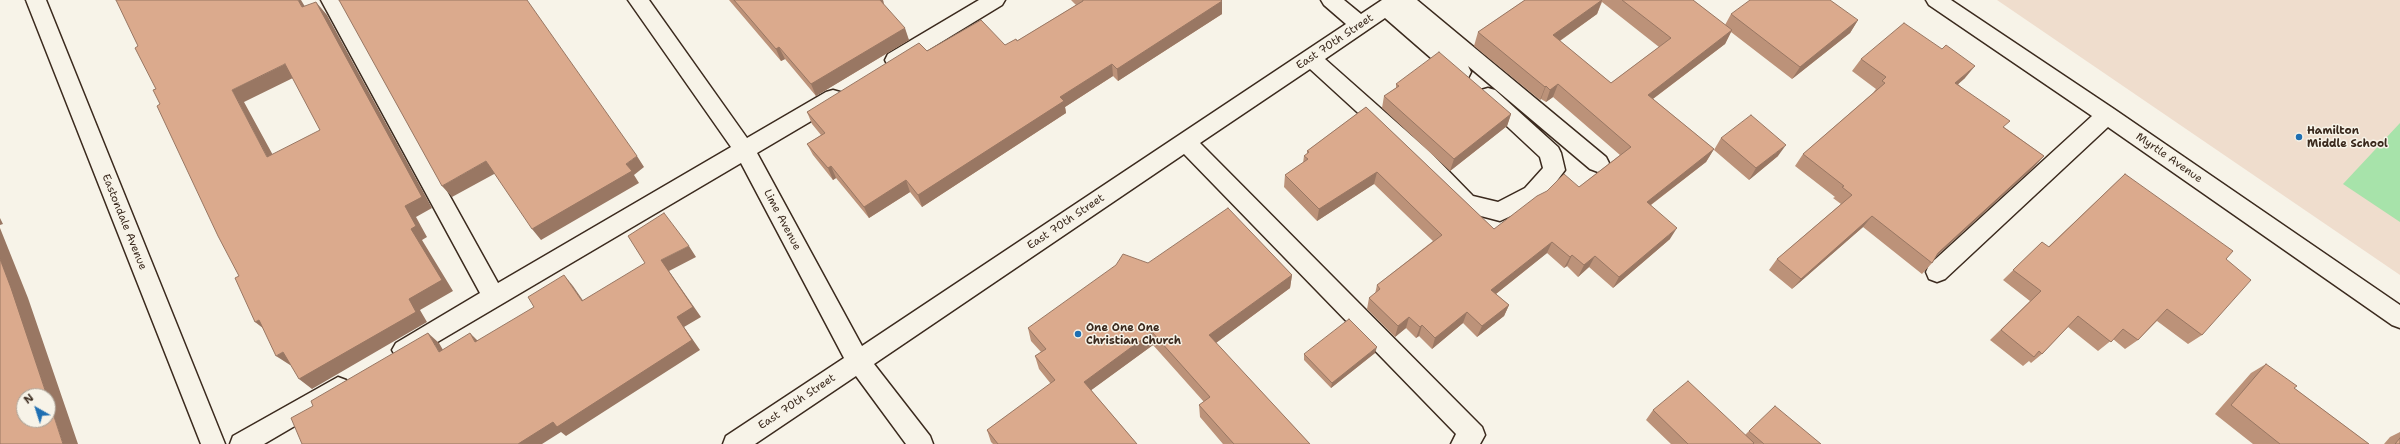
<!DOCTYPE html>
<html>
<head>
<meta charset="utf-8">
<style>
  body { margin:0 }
  #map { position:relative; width:2400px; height:444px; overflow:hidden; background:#f7f3e8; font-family:"Shantell Sans",sans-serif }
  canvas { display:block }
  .north { position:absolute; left:16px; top:388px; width:40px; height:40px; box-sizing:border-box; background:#f7f3e8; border:1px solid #aca397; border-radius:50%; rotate:321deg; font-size:11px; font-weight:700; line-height:16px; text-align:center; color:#3b2a1e }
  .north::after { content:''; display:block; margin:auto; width:14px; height:18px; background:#1f6fb2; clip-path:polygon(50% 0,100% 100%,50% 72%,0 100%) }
</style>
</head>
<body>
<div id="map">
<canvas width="2400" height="444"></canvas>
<div class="north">N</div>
</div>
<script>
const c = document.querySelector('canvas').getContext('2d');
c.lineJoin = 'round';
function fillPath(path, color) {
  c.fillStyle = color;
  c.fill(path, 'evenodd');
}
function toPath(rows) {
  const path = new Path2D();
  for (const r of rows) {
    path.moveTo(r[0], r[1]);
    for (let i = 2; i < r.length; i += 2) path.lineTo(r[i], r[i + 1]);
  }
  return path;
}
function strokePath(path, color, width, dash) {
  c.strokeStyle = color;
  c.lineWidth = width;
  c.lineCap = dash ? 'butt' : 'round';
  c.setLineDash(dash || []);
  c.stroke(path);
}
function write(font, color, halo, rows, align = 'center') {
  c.font = font + ' "Shantell Sans",sans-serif';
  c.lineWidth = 3;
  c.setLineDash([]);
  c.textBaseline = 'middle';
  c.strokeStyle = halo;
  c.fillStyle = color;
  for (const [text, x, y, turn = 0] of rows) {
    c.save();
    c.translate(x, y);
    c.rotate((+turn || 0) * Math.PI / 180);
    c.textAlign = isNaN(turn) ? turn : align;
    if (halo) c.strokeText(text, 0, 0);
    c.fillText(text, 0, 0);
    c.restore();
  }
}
const built = toPath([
  [1997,0,2400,0,2400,275]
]);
const green = toPath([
  [2400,123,2400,222,2343,184]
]);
const minor = toPath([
  [26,0,46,0,225,444,201,444,26,0],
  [321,0,341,0,498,283,731,147,628,0,649,0,747,138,826,92,833,90,840,92,843,98,840,104,757,153,862,346,1346,24,1324,5,1321,0,1344,0,1361,14,1382,0,1417,0,1606,157,1609,163,1606,169,1598,172,1590,169,1468,66,1471,72,1468,78,1461,80,1454,78,1385,18,1325,59,1430,152,1473,196,1498,202,1525,188,1543,168,1540,157,1481,102,1478,96,1481,90,1488,88,1495,90,1558,147,1561,153,1565,170,1541,202,1500,221,1458,210,1414,164,1310,69,1200,143,1482,427,1485,435,1480,444,1451,444,1456,434,1184,154,874,364,930,436,933,444,906,444,856,376,755,444,723,444,726,436,844,358,741,163,412,357,404,361,396,357,392,350,396,343,480,293,321,0],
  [979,0,1005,0,1002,5,902,66,895,68,888,66,885,60,888,54,979,0],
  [1926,0,1951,0,2114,109,2400,305,2400,328,2392,325,2108,127,1945,279,1937,282,1929,279,1926,272,1929,265,2092,116,1929,5,1926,0],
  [338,377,346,380,350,388,346,396,264,444,230,444,233,436,338,377]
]);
const wall = toPath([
  [729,0,883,0,884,5,909,40,816,96,785,59,781,61],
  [1071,0,1221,0,1222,14,1118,81,1113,76,1065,107,1066,113,922,207,910,192,869,218,836,178,833,180,813,155,807,144,821,135,812,124,807,112,927,51,1005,45,1017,41,1076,5],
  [1525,0,1693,0,1725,25,1731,14,1858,20,1850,33,1792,79,1731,32,1725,44,1653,99,1714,149,1706,162,1651,205,1670,239,1613,288,1589,267,1578,277,1567,266,1564,268,1547,253,1496,294,1509,305,1504,316,1477,337,1463,323,1432,349,1419,336,1416,338,1406,328,1395,337,1367,309,1369,298,1375,294,1377,285,1433,241,1374,184,1317,221,1284,187,1285,175,1303,163,1304,156,1307,154,1307,151,1366,107,1494,229,1579,187,1620,155,1553,97,1546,102,1541,99,1540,100,1474,46,1478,32],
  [1602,2,1659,47,1611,83,1560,41,1597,14],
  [1861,59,1965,78,1958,84,2004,127,2044,156,2033,168,1936,256,1932,263,1922,274,1863,227,1792,289,1769,270,1777,259,1841,204,1833,198,1835,197,1795,166,1803,154,1873,93,1876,89,1852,71],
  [1396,84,1511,114,1507,126,1450,171,1382,108,1384,96,1396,88],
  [1721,138,1778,156,1749,180,1714,150],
  [2125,174,2226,259,2202,335,2188,344,2157,321,2138,340,2125,349,2113,339,2098,351,2068,327,2042,354,2031,363,2029,361,2023,366,1990,340,2030,301,2003,280,2042,242,2048,247],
  [1148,263,1292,275,1290,288,1216,343,1310,444,1223,444,1200,417,1199,405,1204,402,1153,345,1091,390,1137,444,993,444,991,442,987,430,1051,384,1039,369,1035,356,1041,352,1031,341,1028,328],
  [1375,353,1331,388,1304,360,1304,354],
  [2266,364,2294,388,2369,444,2253,444,2215,414,2251,373],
  [1653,410,1745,435,1749,431,1821,444,1671,444,1646,420],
  [2400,432,2400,444,2384,444,2390,437]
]);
const shadedWall = toPath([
  [298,0,301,0,313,20,302,7],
  [877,0,883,0,884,5],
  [1602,0,1597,14,1548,49,1553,35],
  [1222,1,1222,14,1118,81,1117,69],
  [316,2,327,15,432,208,416,217,427,237,422,240,453,291,420,310,427,322,312,389,299,379,409,299,411,229],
  [1858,20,1850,33,1792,79,1800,67],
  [905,28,909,40,816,96,811,84],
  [1732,30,1725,44,1642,107,1648,95],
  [779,47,785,59,781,61,776,49],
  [285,64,297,76,244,102,280,168,267,157,232,90],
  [1112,64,1113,76,1065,107,1066,113,922,207,918,195,1060,97],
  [1975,66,1965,78,1946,95,1955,83],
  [1558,84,1553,97,1546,102,1550,90],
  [1546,86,1541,99,1540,100,1545,87],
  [1511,114,1507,126,1450,171,1454,159],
  [1786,145,1778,156,1749,180,1756,168],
  [1714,149,1706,162,1640,213,1647,202],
  [637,156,644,167,634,175,639,183,541,240,532,229,626,164],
  [2044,156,2033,168,1928,264,1938,253],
  [486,161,496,173,452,197,442,186],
  [831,166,836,178,833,180,828,168],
  [1377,172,1374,184,1317,221,1319,209],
  [906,180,910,192,869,218,864,207],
  [1872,216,1863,227,1792,289,1801,279],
  [0,218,3,224,0,225],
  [0,228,28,298,78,444,63,444,48,398,48,396,47,396,0,259],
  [1677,228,1670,239,1613,288,1619,277],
  [1552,242,1547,253,1487,301,1491,290],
  [689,246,696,257,669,271,701,317,684,327,700,350,566,436,561,432,542,444,518,444,661,260],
  [1572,255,1567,266,1564,268,1570,257],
  [1595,256,1589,267,1578,277,1584,265],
  [564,275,573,286,591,312,582,301],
  [1292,275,1290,288,1209,348,1209,335],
  [1509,305,1504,316,1477,337,1482,326],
  [1467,312,1463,323,1432,349,1435,338],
  [1409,317,1406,328,1395,337,1398,326],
  [259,320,268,332,255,322],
  [1422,325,1419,336,1416,338,1420,327],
  [1152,332,1153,345,1086,394,1084,382],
  [428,333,439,343,450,362,439,352],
  [470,333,480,343,475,342],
  [1377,347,1375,353,1331,388,1332,383],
  [283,352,297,361,290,365,276,356]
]);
const building = toPath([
  [116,0,298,0,302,7,316,2,422,197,405,206,416,226,411,229,442,280,409,299,416,312,299,379,283,352,276,356,259,320,255,322,235,278,239,276,218,236,157,106,160,104,153,90,156,89,135,48,138,46,116,0],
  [285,64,320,130,267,157,232,90,285,64],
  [339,0,527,0,637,156,626,164,632,171,532,229,486,161,442,186,339,0],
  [734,0,880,0,905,28,811,84,779,47,776,49,734,0],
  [1083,0,1221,0,1222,1,1117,69,1112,64,1060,97,1064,101,918,195,906,180,864,207,831,166,828,168,807,144,825,133,807,112,919,43,927,51,981,20,1005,45,1016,39,1017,41,1083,1,1083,0],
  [1525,0,1602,0,1553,35,1611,83,1671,38,1622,0,1693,0,1732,30,1648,95,1714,149,1647,202,1677,228,1619,277,1595,256,1584,265,1572,255,1570,257,1552,242,1491,290,1509,305,1482,326,1467,312,1435,338,1422,325,1420,327,1409,317,1398,326,1369,298,1380,289,1377,285,1442,235,1377,172,1319,209,1285,175,1308,159,1304,156,1309,152,1307,151,1366,107,1494,229,1537,196,1547,191,1564,174,1579,187,1631,147,1558,84,1550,90,1546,86,1545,87,1478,32,1525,0],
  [1750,0,1830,0,1858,20,1800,67,1731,14,1750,0],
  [1904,23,1942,49,1946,45,1975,66,1955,83,2010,121,2003,127,2044,156,1938,253,1932,263,1872,216,1801,279,1777,259,1852,195,1842,187,1844,186,1803,154,1885,83,1882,81,1886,77,1861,59,1904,23],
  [1439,52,1511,114,1454,159,1384,96,1399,86,1396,84,1439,52],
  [1751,115,1786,145,1756,168,1721,138,1751,115],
  [2125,174,2233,251,2226,259,2251,280,2202,335,2167,309,2138,340,2123,329,2111,342,2078,316,2042,354,2039,351,2034,357,2001,330,2041,291,2013,270,2042,242,2049,247,2125,174],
  [1228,208,1292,275,1209,335,1310,444,1234,444,1199,405,1210,397,1152,332,1084,382,1137,444,998,444,987,430,1055,380,1035,356,1046,349,1028,328,1116,265,1123,254,1148,263,1228,208],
  [664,213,689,246,661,260,693,307,677,317,692,340,557,427,553,422,518,444,302,444,291,418,313,406,311,401,428,333,439,352,470,333,475,342,534,307,528,297,564,275,582,301,645,263,628,236,664,213],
  [0,259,11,288,47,396,24,396,24,420,48,420,48,398,63,444,0,444,0,259],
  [1349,319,1377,347,1332,383,1304,354,1349,319],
  [2266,364,2297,386,2294,388,2369,444,2280,444,2231,405,2266,364],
  [1688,381,1754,443,1753,444,1688,444,1653,410,1688,381],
  [1775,406,1821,444,1764,444,1749,431,1775,406],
  [2400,438,2400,444,2395,444,2400,438]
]);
const markers = [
  [2299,137,4,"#1f6fb2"],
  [1078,334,4,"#1f6fb2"]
];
const streetNames = [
  ["East 70th Street",1335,42,-34],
  ["Myrtle Avenue",2169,158,35],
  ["Lime Avenue",782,220,62],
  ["Eastondale Avenue",124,222,68],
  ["East 70th Street",1066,222,-34],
  ["East 70th Street",797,402,-34]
];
const poiNames = [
  ["Hamilton",2307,131],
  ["Middle School",2307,144],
  ["One One One",1086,328],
  ["Christian Church",1086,341]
];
fillPath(built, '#efddcd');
fillPath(green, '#a7e3aa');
strokePath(minor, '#3b2a1e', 3);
fillPath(minor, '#f7f3e8');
fillPath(wall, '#bc9279');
fillPath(shadedWall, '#997763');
fillPath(building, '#dbaa8d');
strokePath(building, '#997763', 1);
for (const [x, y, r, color] of markers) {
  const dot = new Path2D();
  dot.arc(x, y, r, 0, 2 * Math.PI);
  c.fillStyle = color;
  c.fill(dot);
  strokePath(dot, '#f7f3e8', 1.5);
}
write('11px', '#3b2a1e', '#f7f3e8', streetNames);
write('bold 11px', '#3b2a1e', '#f7f3e8', poiNames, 'left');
</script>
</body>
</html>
